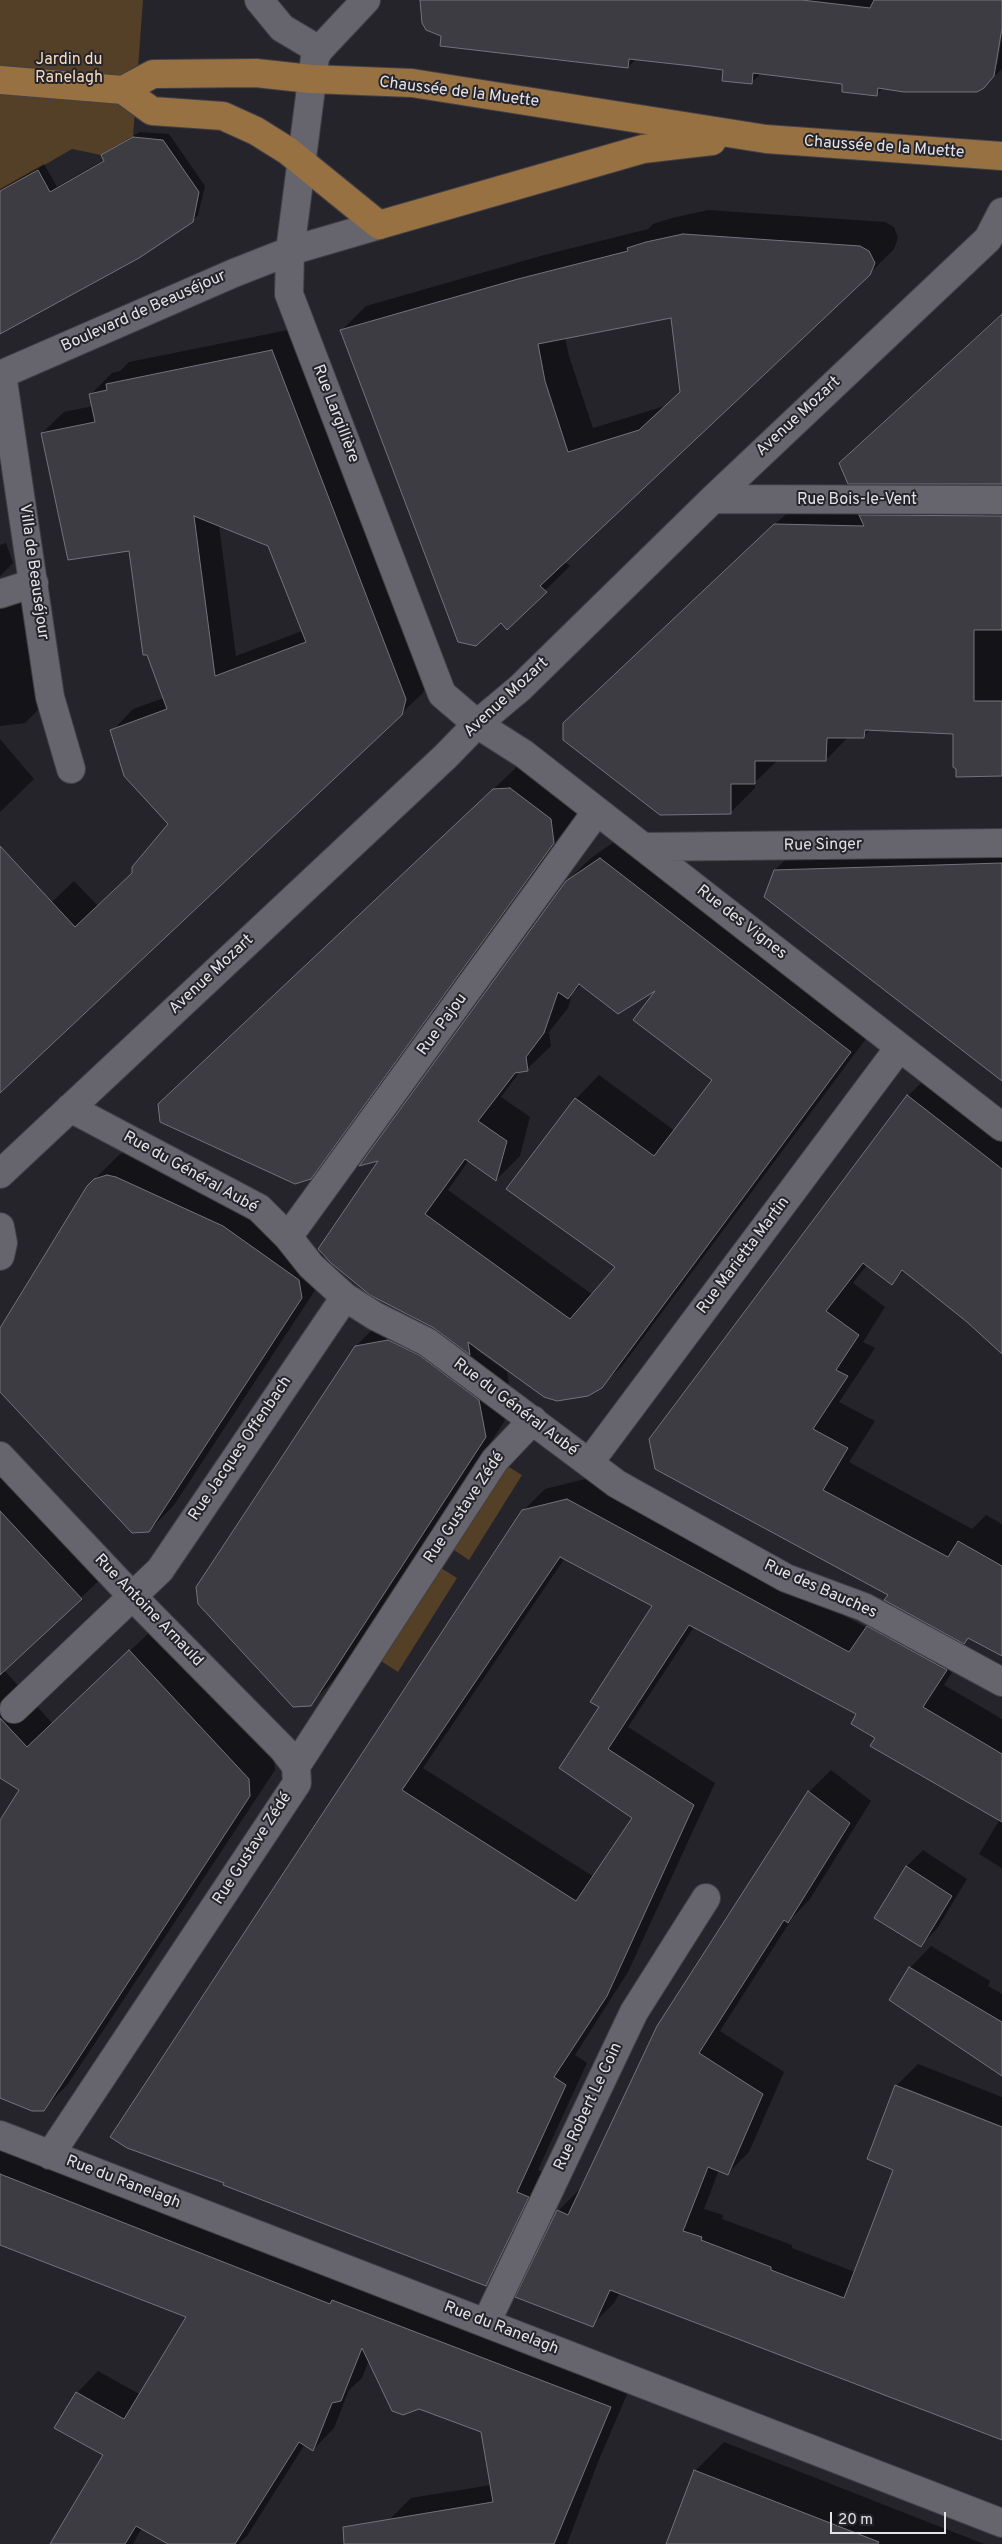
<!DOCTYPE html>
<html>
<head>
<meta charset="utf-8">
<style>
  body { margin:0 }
  #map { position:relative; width:1002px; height:2544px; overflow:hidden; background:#26242b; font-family:Overpass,sans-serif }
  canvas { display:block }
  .scale { position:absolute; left:830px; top:2512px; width:116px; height:22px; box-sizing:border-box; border:2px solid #e4e3e7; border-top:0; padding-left:6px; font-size:15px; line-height:18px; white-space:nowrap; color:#e4e3e7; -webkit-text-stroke:4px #26242b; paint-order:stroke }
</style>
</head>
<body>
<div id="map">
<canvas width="1002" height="2544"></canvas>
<div class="scale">20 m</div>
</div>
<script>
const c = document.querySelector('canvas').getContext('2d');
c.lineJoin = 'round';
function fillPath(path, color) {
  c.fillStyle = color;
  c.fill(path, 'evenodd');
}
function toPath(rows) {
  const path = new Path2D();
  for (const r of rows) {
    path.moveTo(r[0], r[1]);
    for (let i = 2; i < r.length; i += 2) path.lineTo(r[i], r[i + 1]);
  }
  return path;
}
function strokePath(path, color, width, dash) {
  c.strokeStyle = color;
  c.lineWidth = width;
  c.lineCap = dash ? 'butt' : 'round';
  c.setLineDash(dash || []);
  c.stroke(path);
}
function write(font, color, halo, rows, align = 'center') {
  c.font = font + ' Overpass,sans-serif';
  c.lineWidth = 4;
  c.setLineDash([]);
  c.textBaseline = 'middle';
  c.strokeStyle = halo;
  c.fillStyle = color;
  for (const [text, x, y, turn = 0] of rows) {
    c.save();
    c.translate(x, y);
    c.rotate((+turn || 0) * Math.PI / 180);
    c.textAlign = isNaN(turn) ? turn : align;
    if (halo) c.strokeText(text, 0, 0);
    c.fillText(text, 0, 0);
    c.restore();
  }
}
const green = toPath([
  [0,0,143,0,133,137,101,155,72,149,1,190,3,195,0,197],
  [504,1464,522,1475,469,1560,451,1548],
  [438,1566,457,1578,398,1672,378,1659]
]);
const shadow = toPath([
  [426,0,1002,0,1002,21,995,65,997,65,1002,36,1002,69,983,87,883,88,877,94,844,83,761,73,751,83,724,69,636,59,628,67,443,36],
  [140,132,169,134,205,186,198,215,192,221,0,252,0,189,44,164,57,187,105,159,103,156,109,150],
  [708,210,885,222,894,227,898,238,894,249,869,274,564,561,570,566,507,628,341,331,366,306,544,255,648,229,653,224,672,218],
  [672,317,681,391,665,406,593,428,569,356,565,338],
  [1002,313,1002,483,841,463,866,438],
  [293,329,427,677,423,693,0,1091,0,899,32,921,74,881,98,906,133,873,170,824,112,731,133,709,164,698,130,550,42,433,64,412,93,406,91,394,112,373,120,371,129,362],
  [219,525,269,545,302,631,236,656],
  [0,406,21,447,0,468],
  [1002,491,1002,775,955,733,871,729,864,736,849,736,826,760,778,760,755,782,755,788,730,813,589,698,801,500],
  [6,543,13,563,0,576,0,545],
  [0,589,21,595,38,710,25,723,0,726],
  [0,739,34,779,0,812],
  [520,764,576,793,580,816,336,1152,310,1178,186,1079],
  [624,835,874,1028,622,1366,597,1390,477,1347,475,1349,507,1372,513,1408,338,1676,310,1704,356,1346,384,1318,409,1314,323,1253,327,1272,174,1505,149,1531,0,1390,0,1331,88,1186,120,1154,132,1151,248,1202,322,1254,566,882,591,858],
  [581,985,660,987,714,1080,675,1131,599,1075,576,1099,617,1266,593,1295,448,1190,469,1160,496,1180,520,1156,530,1117,501,1097,521,1070,527,1069,551,1046,549,1032,568,1008,572,994],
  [1002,837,1002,1080,775,870,803,842],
  [935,1069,1002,1121,1002,1354,968,1321,905,1270,892,1283,867,1265,853,1283,885,1307,863,1342,875,1348,839,1402,875,1421,849,1462,972,1529,986,1515,1002,1524,1002,1655,969,1637,964,1642,890,1594,657,1468,908,1096],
  [0,1460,106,1574,4,1670,53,1724,155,1627,273,1754,275,1770,68,2084,43,2110,0,2097,0,1819,21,1790,0,1776],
  [589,1478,867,1628,889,1605,968,1648,944,1685,1002,1719,1002,1868,979,1854,1000,1819,877,1738,858,1714,694,1627,628,1727,715,1783,628,1972,575,2055,587,2063,538,2170,550,2175,508,2263,486,2285,225,2184,523,1511,545,1489],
  [565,1558,654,1605,601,1707,561,1768,634,1818,594,1877,423,1768],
  [831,1770,871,1801,810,1899,793,1917,720,2031,784,2072,749,2152,727,2174,719,2170,704,2209,723,2215,722,2219,792,2245,792,2248,855,2272,895,2169,896,2086,918,2064,1002,2097,1002,2126,906,2088,906,2091,1002,2128,1002,2439,620,2292,614,2303,592,2325,558,2211,580,2189,582,2190,809,1792],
  [923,1850,967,1879,937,1929,921,1945,876,1918,907,1866],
  [931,1946,990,1981,988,1986,1002,1994,1002,2074,910,1968],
  [0,2144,631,2385,598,2462,567,2544,406,2544,390,2519,411,2498,491,2485,482,2431,369,2360,362,2378,349,2390,334,2428,313,2450,305,2444,247,2536,239,2544,170,2544,142,2528,133,2544,51,2544,104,2455,77,2393,98,2371,141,2395,188,2316,0,2244],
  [724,2442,984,2544,667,2544,695,2471]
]);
const building = toPath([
  [420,0,802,0,870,8,874,0,1002,0,1002,28,994,76,984,88,977,92,904,92,878,88,877,96,842,92,842,84,753,73,752,84,722,81,723,70,692,66,629,59,628,68,440,46,441,36,426,30,422,23,420,0],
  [133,137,163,140,199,192,193,222,139,258,0,334,0,191,38,170,50,192,104,161,101,155,133,137],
  [683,234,860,246,869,251,875,263,870,275,540,586,547,592,507,630,501,623,476,646,458,642,340,330,518,279,628,251,627,248,646,242,683,234],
  [671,318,680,392,639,430,568,452,545,381,538,344,671,318],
  [1002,314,1002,484,848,484,839,463,1002,314],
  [272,350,406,699,402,715,0,1093,0,846,75,927,132,873,132,867,168,824,124,776,110,730,167,709,147,655,143,655,129,551,68,560,41,433,95,422,89,394,107,390,106,384,272,350],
  [194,516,268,546,306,642,215,676,194,516],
  [859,515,1002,516,1002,630,974,630,974,701,1002,701,1002,776,956,777,956,769,953,767,953,734,865,730,864,738,827,738,826,761,755,761,755,784,731,784,731,814,660,815,563,740,563,723,774,524,864,526,859,515],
  [510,788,551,819,554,843,311,1179,295,1184,160,1122,158,1104,493,789,510,788],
  [600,858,851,1052,602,1388,588,1396,557,1401,544,1397,468,1342,470,1355,434,1328,370,1295,331,1263,318,1249,378,1161,359,1166,566,881,600,858],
  [579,984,618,1014,655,991,633,1020,712,1080,654,1156,575,1098,506,1189,615,1267,570,1319,425,1214,465,1159,496,1181,507,1141,478,1121,515,1073,528,1071,526,1057,544,1033,558,992,568,999,579,984],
  [1002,863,1002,1081,764,897,774,870,1002,863],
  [907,1095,1002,1169,1002,1354,967,1322,902,1270,892,1285,863,1263,826,1311,859,1335,836,1370,848,1376,813,1429,848,1448,823,1490,948,1557,958,1541,1002,1566,1002,1656,968,1638,964,1644,884,1600,888,1595,655,1469,649,1439,907,1095],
  [107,1175,116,1177,223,1226,299,1280,302,1298,149,1532,132,1533,0,1392,0,1328,87,1186,94,1179,107,1175],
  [388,1340,419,1355,479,1400,486,1437,311,1706,293,1707,198,1604,196,1587,355,1346,388,1340],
  [567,1499,849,1652,867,1626,947,1670,923,1707,1002,1754,1002,1822,870,1746,875,1738,851,1724,856,1714,689,1625,608,1749,694,1805,607,1996,554,2077,566,2085,517,2192,529,2197,486,2286,223,2185,224,2183,127,2148,110,2137,522,1510,567,1499],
  [560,1557,652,1606,590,1702,599,1707,559,1768,632,1818,576,1901,402,1790,560,1557],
  [0,1511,82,1599,0,1675,0,1511],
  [129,1650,249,1779,250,1796,44,2111,32,2111,0,2098,0,1820,19,1790,0,1778,0,1718,27,1747,129,1650],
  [808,1791,850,1823,788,1923,784,1920,699,2053,763,2094,728,2175,708,2167,683,2231,702,2237,701,2240,771,2267,771,2270,844,2298,893,2170,867,2159,895,2085,1002,2127,1002,2440,610,2290,593,2327,515,2297,557,2210,568,2215,657,2026,808,1791],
  [906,1866,952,1896,921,1947,874,1918,906,1866],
  [909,1967,1002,2022,1002,2076,889,2000,909,1967],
  [0,2174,330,2304,332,2300,611,2407,554,2544,344,2544,343,2527,493,2502,481,2432,419,2409,403,2415,392,2411,362,2348,341,2401,332,2403,313,2451,299,2442,235,2544,168,2544,136,2526,125,2544,50,2544,103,2455,54,2428,76,2392,124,2419,186,2317,0,2245,0,2174],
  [694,2470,879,2542,878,2544,666,2544,694,2470]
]);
const minor = toPath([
  [259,0,282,28,319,50],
  [366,0,319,50,315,57,290,251,289,294,442,694,477,724,524,754,1002,1127],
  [2,374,50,697,71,769],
  [0,375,234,273,290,251,379,225],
  [713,499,1002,500],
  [0,594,34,583],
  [643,847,1002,843],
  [70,1108,259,1208,288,1237,311,1266,345,1297,375,1316,427,1342,617,1484,786,1578,864,1607,1002,1682],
  [0,1174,446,756,477,724,520,688,713,499,988,239,1002,212],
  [0,1227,3,1243,0,1256],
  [288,1237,597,811],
  [0,1456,133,1597,283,1749,296,1766],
  [589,1463,899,1048],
  [14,1709,160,1570,345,1297],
  [0,2135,1002,2523],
  [50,2155,297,1783,296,1766,495,1460,533,1420],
  [486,2323,634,2012,706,1898]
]);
const major = toPath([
  [0,80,123,90,152,111,223,116,256,131,288,151,379,225,643,149,712,141],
  [123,90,153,74,256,73,311,79,412,83,766,139,1002,156]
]);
const parkNames = [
  ["Jardin du",69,61],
  ["Ranelagh",69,79]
];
const streetNames = [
  ["Chaussée de la Muette",459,93,7],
  ["Chaussée de la Muette",884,148,4],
  ["Boulevard de Beauséjour",144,312,-24],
  ["Rue Largillière",335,414,69],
  ["Avenue Mozart",799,417,-43],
  ["Rue Bois-le-Vent",857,501],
  ["Villa de Beauséjour",33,572,82],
  ["Avenue Mozart",507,698,-43],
  ["Rue Singer",823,846,-1],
  ["Rue des Vignes",741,923,38],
  ["Avenue Mozart",212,975,-43],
  ["Rue Pajou",443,1025,-54],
  ["Rue du Général Aubé",190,1173,29],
  ["Rue Marietta Martin",744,1256,-53],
  ["Rue du Général Aubé",515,1408,37],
  ["Rue Jacques Offenbach",241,1449,-56],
  ["Rue Gustave Zédé",465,1508,-56],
  ["Rue des Bauches",820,1590,24],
  ["Rue Antoine Arnauld",148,1611,46],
  ["Rue Gustave Zédé",253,1849,-57],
  ["Rue Robert Le Coin",589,2107,-65],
  ["Rue du Ranelagh",123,2183,21],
  ["Rue du Ranelagh",501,2329,21]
];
fillPath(green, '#543f27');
fillPath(shadow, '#0007');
fillPath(building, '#3e3c43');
strokePath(building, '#74727a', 1);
strokePath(minor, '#424046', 30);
strokePath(major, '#424046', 30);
strokePath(minor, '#66646c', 28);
strokePath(major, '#977141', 28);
write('16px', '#f8dbba', '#26242b', parkNames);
write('16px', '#e4e3e7', '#26242b', streetNames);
</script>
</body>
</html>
